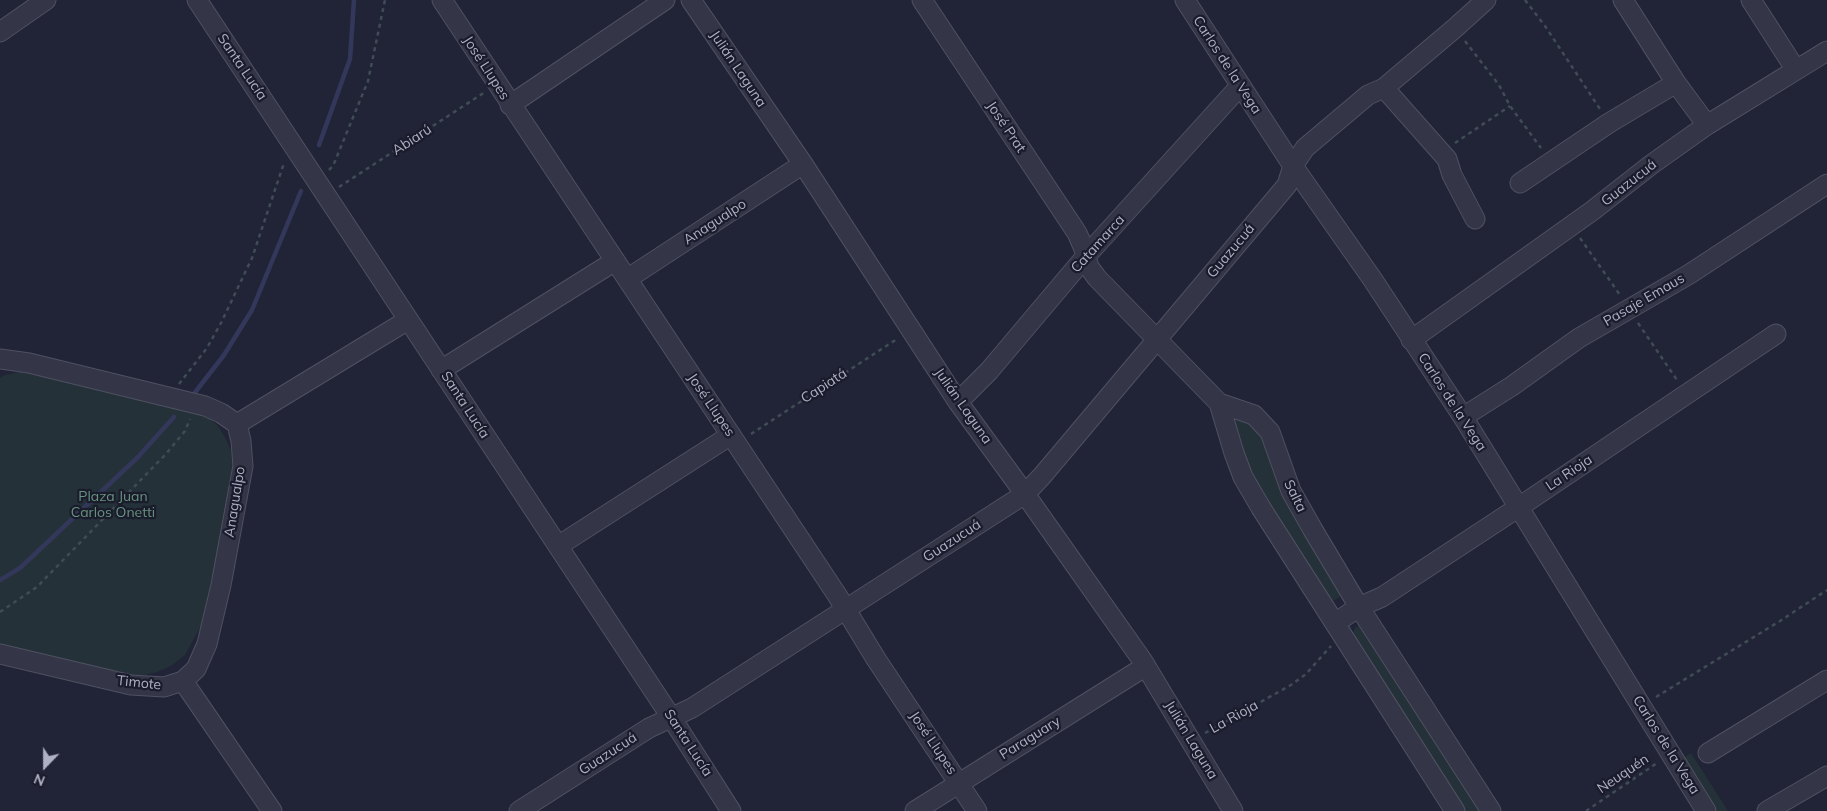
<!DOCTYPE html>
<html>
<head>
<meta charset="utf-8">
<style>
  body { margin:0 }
  #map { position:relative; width:1827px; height:811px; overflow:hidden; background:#212436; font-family:Mulish,sans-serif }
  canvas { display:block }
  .north { position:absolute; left:20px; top:741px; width:50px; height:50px; -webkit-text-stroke:4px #1a1c2c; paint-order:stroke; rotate:202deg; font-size:14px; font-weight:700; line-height:20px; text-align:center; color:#afb0c4 }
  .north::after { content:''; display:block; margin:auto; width:18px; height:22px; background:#afb0c4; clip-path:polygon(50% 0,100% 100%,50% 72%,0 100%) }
</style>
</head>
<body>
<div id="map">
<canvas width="1827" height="811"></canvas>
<div class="north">N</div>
</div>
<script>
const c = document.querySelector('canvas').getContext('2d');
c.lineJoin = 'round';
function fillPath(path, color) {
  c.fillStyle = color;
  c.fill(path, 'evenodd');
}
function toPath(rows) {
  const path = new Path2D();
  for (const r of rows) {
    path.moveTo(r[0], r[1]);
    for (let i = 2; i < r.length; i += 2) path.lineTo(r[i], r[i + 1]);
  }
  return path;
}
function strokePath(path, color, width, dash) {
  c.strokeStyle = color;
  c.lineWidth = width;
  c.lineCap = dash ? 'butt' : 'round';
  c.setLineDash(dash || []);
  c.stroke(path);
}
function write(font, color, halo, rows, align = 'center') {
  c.font = font + ' Mulish,sans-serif';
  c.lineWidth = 4.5;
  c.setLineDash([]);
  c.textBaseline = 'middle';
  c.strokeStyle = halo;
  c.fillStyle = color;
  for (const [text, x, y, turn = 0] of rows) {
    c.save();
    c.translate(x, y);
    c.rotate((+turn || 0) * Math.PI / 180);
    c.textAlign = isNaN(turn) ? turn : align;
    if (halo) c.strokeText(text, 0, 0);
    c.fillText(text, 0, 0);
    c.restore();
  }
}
const green = toPath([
  [20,372,33,372,207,416,218,426,227,441,233,456,233,482,201,626,185,655,171,666,157,672,144,675,133,675,0,646,0,378,5,375],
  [1241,417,1258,428,1295,518,1340,588,1341,592,1339,598,1332,601,1327,600,1257,497,1231,428,1235,420],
  [1358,626,1363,627,1483,811,1460,811,1352,635,1355,628],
  [1691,753,1728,811,1715,811,1682,759]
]);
const stream = toPath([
  [319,145,350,59,354,0],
  [193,395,224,355,252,310,301,191],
  [0,580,20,568,137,458,174,417]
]);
const path = toPath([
  [1525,0,1545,26,1600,109],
  [1465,41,1499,85,1510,106,1541,148],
  [1455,143,1510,106],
  [329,170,333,166,368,81,385,0],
  [339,187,485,92],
  [1580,238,1620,295],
  [1638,323,1677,380],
  [179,384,207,348,221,323,252,258,284,163],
  [751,434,897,339],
  [0,612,37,587,165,455,185,431,190,419],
  [1656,697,1780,621,1827,590],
  [1205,733,1291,685,1306,674,1331,646],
  [1586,811,1657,763]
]);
const minor = toPath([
  [197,0,671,717,731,811],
  [442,0,837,595,876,659,977,811],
  [691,0,803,164,958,402,1025,494,1142,660,1233,811],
  [922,0,1077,233,1084,249,1089,267,1097,278,1219,403,1234,453,1243,477,1261,508,1455,811],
  [1185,0,1293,166,1373,280,1463,417,1706,811],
  [1623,0,1676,83,1707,125],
  [1751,0,1796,70],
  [0,32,46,0],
  [1384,88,1447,159,1452,175,1475,219],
  [510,105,665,0],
  [1520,183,1609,123,1676,83],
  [627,279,803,164],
  [1411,340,1592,211,1652,164,1707,125,1827,51],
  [0,359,29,363,205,406,221,413,237,424],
  [441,370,615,261],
  [958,402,989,371,1086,256,1240,86],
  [1219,403,1254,415,1270,432,1291,491,1313,530,1359,607,1491,811],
  [1463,417,1512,386,1579,338,1688,275,1827,184],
  [237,424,408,320],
  [558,546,731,435],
  [1335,623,1359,607,1382,597,1519,507,1776,334],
  [0,654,131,685,164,687,183,681,196,669,207,644,221,585,243,466,241,441,237,424],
  [183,681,272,811],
  [1708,753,1827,680],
  [519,811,649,728,692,708,1025,494,1042,476,1287,185,1293,166,1305,148,1368,95,1384,88,1455,28,1486,0],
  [915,811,1146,666],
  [1767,811,1827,776]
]);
const streetNames = [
  ["Carlos de la Vega",1227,65,57],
  ["Santa Lucía",242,67,56],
  ["José Llupes",486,68,57],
  ["Julián Laguna",738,69,56],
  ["José Prat",1006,127,56],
  ["Abiarú",412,140,-33],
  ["Guazucuá",1629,183,-38],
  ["Anagualpo",715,222,-33],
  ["Catamarca",1098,244,-48],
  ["Guazucuá",1231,251,-50],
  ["Pasaje Emaus",1644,300,-30],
  ["Capiatá",824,386,-33],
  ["Carlos de la Vega",1452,402,57],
  ["Santa Lucía",465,405,57],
  ["José Llupes",711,405,56],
  ["Julián Laguna",963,406,55],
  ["La Rioja",1569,473,-34],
  ["Salta",1295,496,64],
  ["Anagualpo",235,502,-81],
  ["Guazucuá",952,541,-33],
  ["Timote",139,683,6],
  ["La Rioja",1234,717,-29],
  ["Paraguary",1030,738,-32],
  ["Julián Laguna",1191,740,59],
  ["Santa Lucía",688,743,57],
  ["José Llupes",933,743,56],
  ["Carlos de la Vega",1666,745,58],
  ["Guazucuá",608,754,-33],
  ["Neuquén",1623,774,-34]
];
const parkNames = [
  ["Plaza Juan",113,497],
  ["Carlos Onetti",113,513]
];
fillPath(green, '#243139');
strokePath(stream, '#33385b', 4.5);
strokePath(minor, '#4f5162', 21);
strokePath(path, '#404c55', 2.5, [4, 4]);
strokePath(minor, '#343647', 19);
write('14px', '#afb0c4', '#1a1c2c', streetNames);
write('14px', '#67937f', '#1a1c2c', parkNames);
</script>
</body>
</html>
